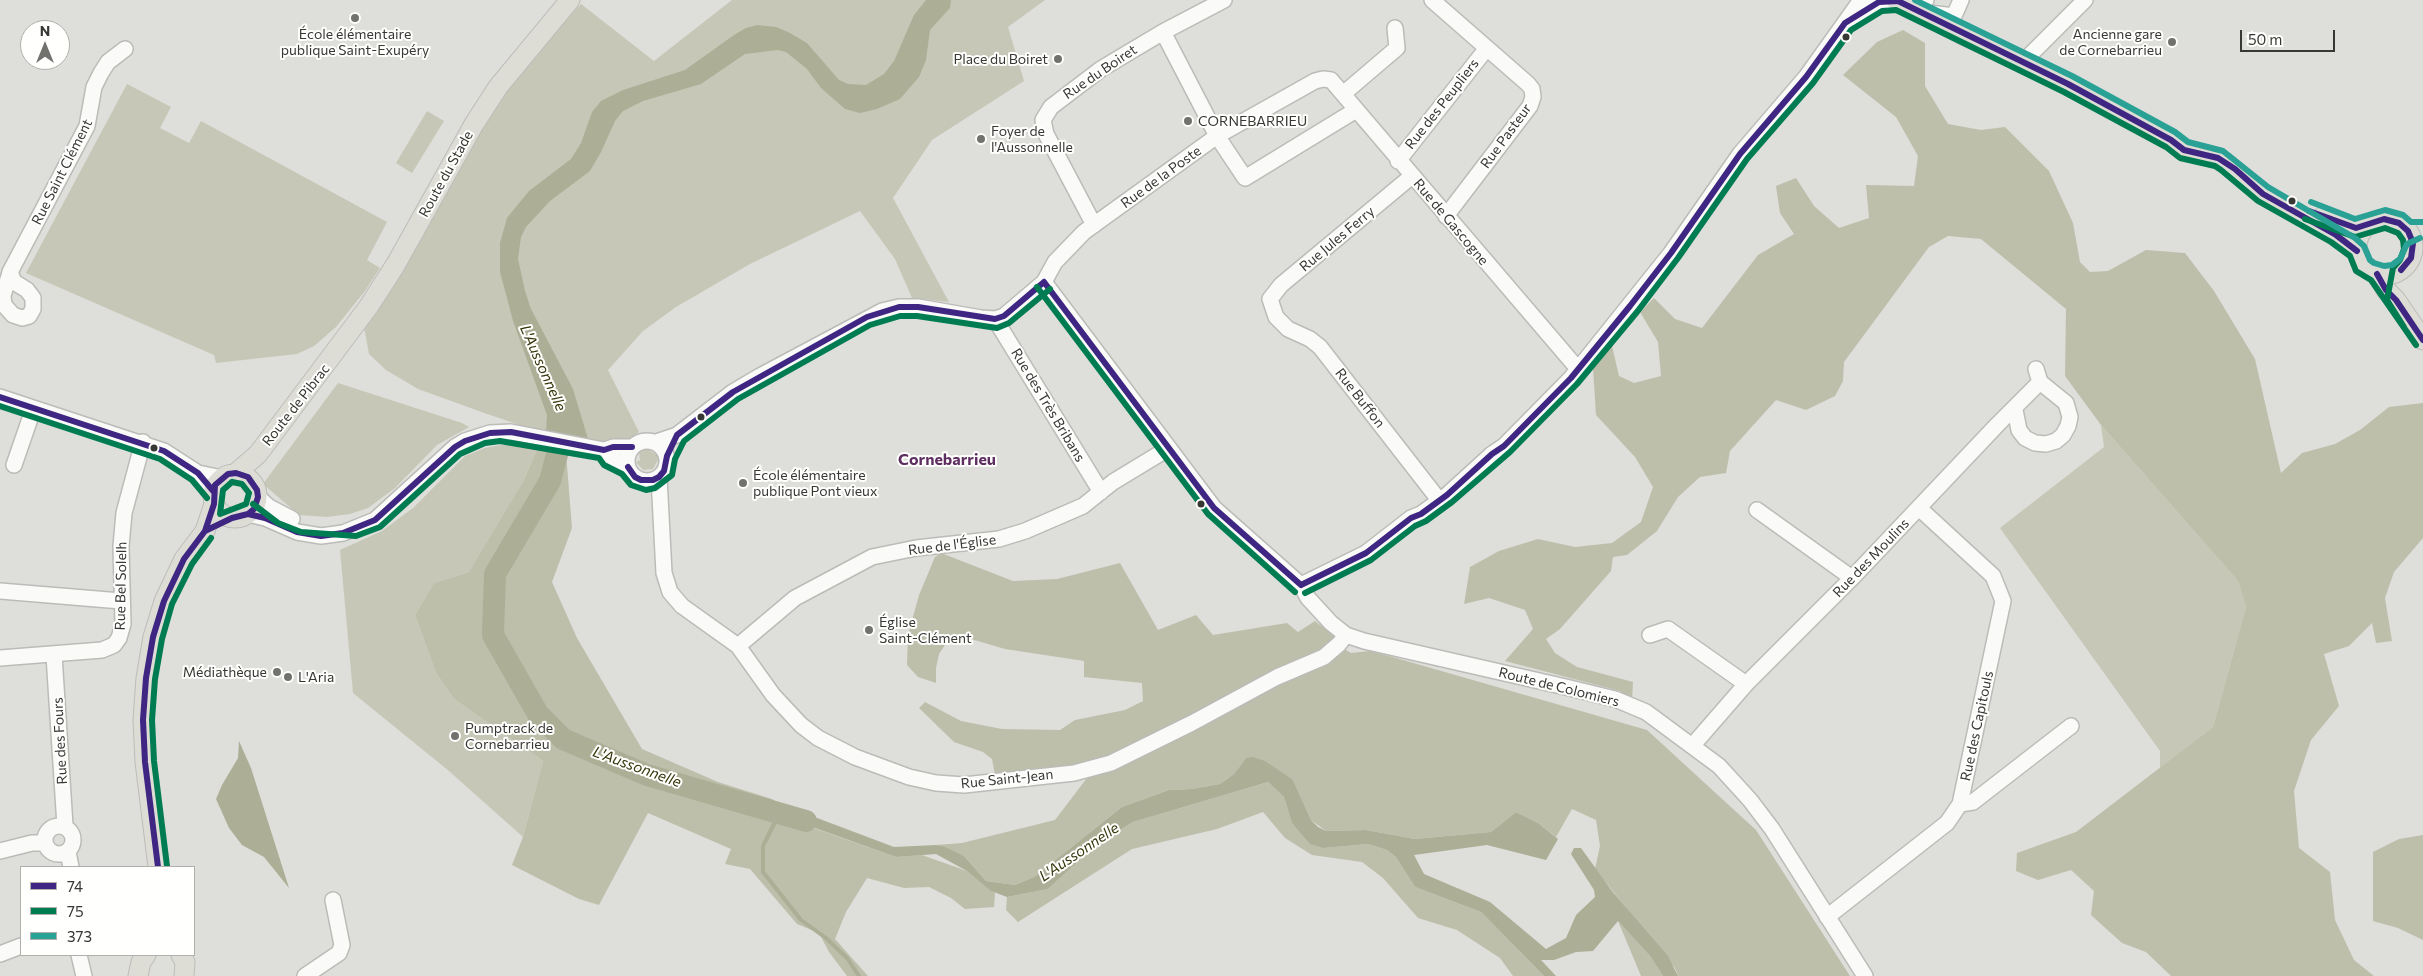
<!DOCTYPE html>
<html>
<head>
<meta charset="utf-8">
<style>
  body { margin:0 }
  #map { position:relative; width:2423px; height:976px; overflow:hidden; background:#dededa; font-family:Commissioner,sans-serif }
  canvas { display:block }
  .legend { position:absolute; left:20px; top:866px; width:175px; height:90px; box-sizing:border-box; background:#fffffe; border:1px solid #afafad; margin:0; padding:6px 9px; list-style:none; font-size:15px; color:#373734 }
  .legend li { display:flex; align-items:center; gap:10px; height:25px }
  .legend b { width:25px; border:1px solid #afafad }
  .north { position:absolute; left:20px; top:20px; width:50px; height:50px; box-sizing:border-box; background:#fffffe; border:1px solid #afafad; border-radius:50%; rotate:0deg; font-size:14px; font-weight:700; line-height:20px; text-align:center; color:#373734 }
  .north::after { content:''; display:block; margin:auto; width:18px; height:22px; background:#71716e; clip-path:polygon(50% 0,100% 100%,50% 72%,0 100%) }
  .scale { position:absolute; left:2240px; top:30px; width:95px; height:22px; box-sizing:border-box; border:2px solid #373734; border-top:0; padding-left:6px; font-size:15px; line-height:18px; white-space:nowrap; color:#373734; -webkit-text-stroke:4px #fffffe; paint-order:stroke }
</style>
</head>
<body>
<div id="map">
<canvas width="2423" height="976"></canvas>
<ul class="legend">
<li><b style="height:6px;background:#3f2682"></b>74</li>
<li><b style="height:6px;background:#007c52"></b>75</li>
<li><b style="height:6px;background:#29a195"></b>373</li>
</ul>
<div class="north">N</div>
<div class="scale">50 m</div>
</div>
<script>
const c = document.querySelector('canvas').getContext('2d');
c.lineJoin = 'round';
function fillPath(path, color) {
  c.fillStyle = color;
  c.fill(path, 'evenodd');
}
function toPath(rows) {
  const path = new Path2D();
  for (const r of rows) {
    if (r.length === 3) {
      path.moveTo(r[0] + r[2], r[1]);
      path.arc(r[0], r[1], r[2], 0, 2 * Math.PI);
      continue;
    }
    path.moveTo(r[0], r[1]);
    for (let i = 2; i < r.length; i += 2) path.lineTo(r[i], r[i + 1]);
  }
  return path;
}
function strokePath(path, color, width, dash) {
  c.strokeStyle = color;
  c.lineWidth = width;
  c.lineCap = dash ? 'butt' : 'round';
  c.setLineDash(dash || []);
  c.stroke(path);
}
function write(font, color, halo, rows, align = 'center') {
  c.font = font + ' Commissioner,sans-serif';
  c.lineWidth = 4;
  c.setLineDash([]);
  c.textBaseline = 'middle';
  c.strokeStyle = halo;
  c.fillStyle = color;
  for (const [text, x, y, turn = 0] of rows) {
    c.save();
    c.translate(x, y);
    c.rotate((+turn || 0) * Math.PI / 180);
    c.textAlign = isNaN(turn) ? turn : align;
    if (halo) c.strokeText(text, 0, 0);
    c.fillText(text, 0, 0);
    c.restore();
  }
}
const green = toPath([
  [732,0,1045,0,1008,27,1024,81,932,140,893,198,949,302,912,298,895,259,860,211,750,264,676,307,643,331,608,370,639,432,625,442,610,443,526,427,490,415,418,389,386,370,369,354,364,327,483,120,530,60,581,4,654,61],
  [127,84,171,107,160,128,189,143,201,121,387,222,367,260,380,268,365,291,336,327,314,346,297,354,216,363,214,355,26,273],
  [427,111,444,121,412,173,396,163],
  [338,383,462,423,469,427,437,445,395,488,368,508,350,514,327,517,299,515,263,484],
  [2101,425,2238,581,2246,607,2213,727,2160,768,2160,751,2000,528,2104,447],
  [517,442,538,447,523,482,492,538,469,572,434,583,415,615,436,673,454,699,543,761,523,837,449,771,353,693,340,550,382,531,413,508,465,456,485,448],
  [643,449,648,449,657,455,658,460,653,469,643,470,636,462,640,460,639,452]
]);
const forest = toPath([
  [1903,30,1925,43,1925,86,1948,124,1981,130,2005,127,2049,171,2073,223,2080,262,2090,272,2108,271,2146,250,2185,253,2214,291,2255,359,2281,473,2302,453,2335,444,2360,430,2389,407,2423,403,2423,538,2394,572,2385,598,2392,641,2376,643,2372,623,2349,646,2324,654,2339,706,2311,740,2294,791,2299,848,2330,872,2335,920,2354,960,2374,976,2171,976,2146,952,2122,943,2091,915,2094,891,2071,870,2038,880,2016,871,2017,853,2076,832,2213,727,2246,607,2238,581,2101,425,2065,376,2066,309,1981,239,1948,236,1929,247,1844,362,1843,381,1835,396,1806,410,1776,400,1730,451,1726,473,1700,477,1678,497,1657,531,1627,555,1613,557,1611,571,1560,629,1546,639,1555,653,1577,667,1633,682,1632,700,1620,691,1505,661,1533,629,1525,610,1489,598,1464,604,1470,567,1499,551,1538,539,1575,547,1612,543,1641,522,1653,487,1635,457,1596,415,1593,368,1612,346,1619,376,1634,383,1661,376,1658,342,1640,312,1654,298,1675,319,1702,328,1758,255,1794,234,1780,213,1776,186,1796,178,1814,206,1839,228,1869,218,1866,185,1914,186,1918,156,1896,117,1843,75,1877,42],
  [538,447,566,453,572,528,552,582,577,638,642,749,718,782,772,799,780,804,777,815,896,857,922,855,967,871,995,893,994,907,965,909,951,898,929,887,904,888,867,878,846,912,835,939,868,976,847,976,829,952,819,933,797,924,750,869,725,864,731,849,648,813,599,905,579,899,512,865,523,837,543,761,454,699,436,673,415,615,434,583,469,572,523,482],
  [941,553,1013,581,1057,579,1120,563,1158,630,1196,615,1213,635,1287,623,1298,632,1315,621,1334,636,1333,642,1351,653,1370,651,1389,656,1647,730,1756,830,1850,976,1678,976,1675,968,1595,869,1600,846,1596,820,1572,809,1556,837,1538,823,1516,812,1491,832,1415,839,1366,830,1326,831,1311,820,1293,780,1246,758,1234,774,1220,784,1192,789,1169,790,1122,807,1034,877,1015,885,986,881,964,856,936,845,962,843,1055,820,1087,778,1084,763,1072,767,995,775,992,759,983,752,954,742,919,708,925,702,961,721,1002,729,1060,730,1075,720,1125,710,1143,701,1142,683,1084,677,1084,661,1005,649,971,639,957,637,947,642,939,654,936,668,936,683,918,677,907,665,908,635,919,595,935,557],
  [1268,782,1284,797,1292,823,1324,848,1368,844,1387,850,1396,857,1415,887,1481,912,1544,976,1513,976,1500,958,1457,930,1418,918,1383,878,1362,862,1312,855,1285,838,1263,812,1217,829,1132,849,1018,922,1006,910,1007,897,1048,889,1097,844,1133,822],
  [2423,835,2423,940,2398,928,2373,921,2373,852,2399,839],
  [1618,921,1650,956,1663,976,1641,976]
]);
const water = toPath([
  [926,0,951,0,950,8,930,30,926,60,919,77,900,99,877,109,860,113,845,109,821,88,807,69,786,52,778,50,745,54,701,84,643,101,623,111,615,121,601,152,590,171,550,201,526,227,521,237,518,259,525,291,531,309,573,389,588,439,546,432,547,415,513,321,500,272,500,243,507,218,529,191,571,159,581,143,592,112,601,101,623,90,685,70,734,35,746,28,757,25,776,27,788,32,807,43,839,80,848,84,866,85,884,74,894,61,914,15],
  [239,741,251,768,289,888,264,857,242,845,229,828,216,799,222,785,238,758],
  [1253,757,1265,761,1293,780,1311,820,1318,827,1326,831,1366,830,1415,839,1491,832,1516,812,1538,823,1558,839,1546,860,1487,845,1414,855,1424,874,1490,902,1546,949,1566,938,1576,915,1595,897,1594,890,1571,854,1574,848,1581,848,1612,891,1668,956,1678,976,1663,976,1650,956,1618,921,1593,951,1576,952,1554,960,1541,960,1556,976,1544,976,1481,912,1415,887,1396,857,1387,850,1368,844,1324,848,1310,844,1292,823,1284,797,1268,782,1133,822,1097,844,1048,889,1007,897,991,891,967,871,936,854,896,857,776,814,780,804,894,847,936,845,945,847,964,856,986,881,1015,885,1034,877,1122,807,1169,790,1192,789,1220,784,1234,774,1246,758]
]);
const stream = toPath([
  [780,812,763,846,763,872,801,920,826,938,847,958,859,976]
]);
const river = toPath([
  [566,420,550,481,495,574,493,635,538,714,563,739,647,775,806,821]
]);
const minor = toPath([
  [1432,0,1528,84,1532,89,1533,97,1530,106,1446,216],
  [1923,0,1926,0],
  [1929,13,1954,16,1961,0],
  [1853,18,1879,2,1898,1],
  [1163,32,1217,136,1245,178,1356,110],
  [2028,57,2085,0],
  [1343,94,1397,48,1395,28],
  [1398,161,1487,48],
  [1412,176,1281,285,1270,299,1276,317,1288,329,1310,339,1320,347,1439,500],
  [1094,225,1046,134,1043,120,1051,107,1101,69,1163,32,1224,0],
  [10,272,14,282,27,290,33,298,33,309,29,316,22,318,13,315,4,305,3,296,10,272,87,126,94,87,101,73,108,62,125,49],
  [1044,282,1214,508,1301,585,1308,598,1331,623,1346,635,1364,641,1570,688,1615,699,1646,712,1719,766,1750,800,1772,829,1865,976],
  [995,319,1101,492],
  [0,397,164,451,198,473,214,492],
  [2015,410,2019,430,2025,438,2035,443,2046,444,2056,441,2063,435,2068,426,2070,417,2066,403,2040,382],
  [647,461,20],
  [656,442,677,435,733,392,760,376,882,311,899,307,918,307,981,318,995,319,1004,316,1044,282,1055,262,1084,232,1217,136,1315,81,1323,79,1331,80,1578,369],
  [604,450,609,458,628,467],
  [14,465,33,410],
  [198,473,222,478],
  [659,477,664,573,670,592,682,606,738,646,773,695,801,725,818,738,855,757,909,777,936,783,964,785,1074,773,1111,763,1192,723,1277,677,1324,657,1339,644,1346,635],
  [258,497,269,507,292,519],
  [1757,510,1852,578],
  [248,514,265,518,297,532,321,536,343,533,375,520,455,447,465,441,490,433,511,432,604,450,613,447,632,447],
  [1301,585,1366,553,1411,518,1421,514,1447,495,1492,454,1504,446,1571,378,1671,253,1740,154,1806,77,1861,0],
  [0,591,121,601],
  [1650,635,1668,629,1746,684],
  [738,646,795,598,872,557,916,548,999,539,1025,531,1083,506,1113,482,1169,448],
  [54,655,65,826],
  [0,658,102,650,114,645,119,638,123,624,121,546,124,513,143,442],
  [1693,745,1746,684,1852,578,1998,424,2040,382,2036,369],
  [1960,804,1973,802,2071,726],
  [59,840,14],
  [0,851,32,843,45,843],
  [68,852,71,867],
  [1827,917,1947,823,1960,804,2003,601,1993,576,1919,508],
  [0,954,21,946],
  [79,955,84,976],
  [305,976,339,953,342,945,333,900]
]);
const major = toPath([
  [1896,0,1963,35,2068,84,2171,140,2184,150,2218,158,2226,163,2263,194,2336,235,2357,251],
  [2322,217,2346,226,2356,228,2368,225],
  [2385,247,28],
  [2377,274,2386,290,2396,300,2423,340],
  [236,473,258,454,369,306,396,264,474,124,498,87,570,0],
  [235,496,22],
  [158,867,145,762,143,720,146,678,153,637,164,601,184,559,205,531,214,504],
  [181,955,185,962,184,976],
  [138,976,141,962,146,955]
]);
const bus1 = toPath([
  [2309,211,2356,228,2384,219,2399,223,2408,231,2413,243,2411,258,2401,270],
  [2377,274,2386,290,2396,300,2423,340],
  [1044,282,1214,508,1301,585],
  [0,397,164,451,198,473,214,492],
  [628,467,635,477,641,480,653,480,659,477,664,471,667,456,677,435,733,392,867,317,899,307,918,307,995,319,1004,316,1044,282],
  [236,473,248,477,257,490,258,497,254,509,248,514,232,518,205,531,214,504,215,485,228,474,236,473],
  [248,514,265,518,297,532,321,536,343,533,375,520,455,447,465,441,490,433,511,432,604,450,613,447,632,447],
  [1301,585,1366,553,1411,518,1421,514,1447,495,1492,454,1504,446,1571,378,1630,306,1671,253,1740,154,1806,77,1845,23,1879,2,1898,1,2068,84,2171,140,2184,150,2218,158,2235,169,2263,194,2336,235,2357,251],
  [158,867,145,762,143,720,146,678,153,637,164,601,184,559,205,531]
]);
const bus2 = toPath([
  [2305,219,2355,237,2385,228,2398,233,2403,240,2404,249,2400,260,2393,268,2387,300,2404,327],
  [1037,287,1208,514,1295,592],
  [0,406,160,459,192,480,207,498],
  [232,482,242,484,249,493,246,504,220,514,223,490,232,482],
  [253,504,278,523,301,532,356,536,380,527,460,454,485,443,500,441,599,458,604,465,622,474,631,485,646,490,655,488,672,475,675,459,684,441,738,399,870,325,900,316,917,316,997,328,1009,323,1050,289],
  [1305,593,1371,560,1415,526,1426,521,1452,502,1510,452,1577,384,1637,312,1678,258,1747,159,1813,83,1851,30,1882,11,1896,10,2064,92,2166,147,2180,158,2215,166,2221,170,2258,201,2331,242,2350,256,2356,271,2371,280,2416,345],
  [167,866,154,761,152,720,155,679,162,639,172,604,192,564,211,538]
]);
const bus3 = toPath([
  [1915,0,2072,76,2175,132,2188,142,2223,151,2268,187,2355,238,2364,246,2370,260,2374,263,2384,266,2392,265,2400,259,2407,244,2420,238],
  [2311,202,2355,219,2385,210,2403,215,2411,222,2423,222]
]);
const markers = [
  [355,18,5,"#71716e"],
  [1846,37,4.5,"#373734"],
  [2172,42,5,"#71716e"],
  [1058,59,5,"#71716e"],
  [1188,121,5,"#71716e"],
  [981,139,5,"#71716e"],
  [2292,201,4.5,"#373734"],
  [701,417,4.5,"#373734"],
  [154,448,4.5,"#373734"],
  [743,483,5,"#71716e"],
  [1201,504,4.5,"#373734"],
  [869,630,5,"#71716e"],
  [277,672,5,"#71716e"],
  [288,677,5,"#71716e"],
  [455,736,5,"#71716e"]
];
const poiNames = [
  ["École élémentaire",355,34,"center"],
  ["publique Saint-Exupéry",355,50,"center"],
  ["Ancienne gare",2162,34,"right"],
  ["de Cornebarrieu",2162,50,"right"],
  ["Place du Boiret",1048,59,"right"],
  ["CORNEBARRIEU",1198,121],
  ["Foyer de",991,131],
  ["l'Aussonnelle",991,147],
  ["École élémentaire",753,475],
  ["publique Pont vieux",753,491],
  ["Église",879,622],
  ["Saint-Clément",879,638],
  ["Médiathèque",267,672,"right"],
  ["L'Aria",298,677],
  ["Pumptrack de",465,728],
  ["Cornebarrieu",465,744]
];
const streetNames = [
  ["Rue du Boiret",1100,72,-34],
  ["Rue des Peupliers",1442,104,-52],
  ["Rue Pasteur",1506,136,-54],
  ["Rue Saint Clément",62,172,-63],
  ["Route du Stade",446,174,-61],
  ["Rue de la Poste",1161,177,-36],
  ["Rue de Gascogne",1451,222,50],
  ["Rue Jules Ferry",1337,239,-40],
  ["Rue Buffon",1360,398,52],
  ["Route de Pibrac",296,405,-52],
  ["Rue des Très Bribans",1048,405,59],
  ["Rue de l'Église",952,545,-7],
  ["Rue des Moulins",1871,558,-46],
  ["Rue Bel Solelh",121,586,-89],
  ["Route de Colomiers",1559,687,14],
  ["Rue des Capitouls",1977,726,-78],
  ["Rue des Fours",60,741,-93],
  ["Rue Saint-Jean",1007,779,-6]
];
const waterNames = [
  ["L'Aussonnelle",543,368,66],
  ["L'Aussonnelle",637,767,20],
  ["L'Aussonnelle",1079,852,-34]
];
const quarterNames = [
  ["Cornebarrieu",947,460]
];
fillPath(green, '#c7c7b7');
fillPath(forest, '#bebfab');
fillPath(water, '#adae96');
strokePath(stream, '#adae96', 4);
strokePath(river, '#adae96', 22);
strokePath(minor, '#bbbbb8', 18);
strokePath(major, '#bcbcba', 21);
strokePath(minor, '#fafaf9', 15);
strokePath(major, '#ddddd5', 19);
strokePath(bus1, '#3f2682', 6);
strokePath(bus2, '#007c52', 6);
strokePath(bus3, '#29a195', 6);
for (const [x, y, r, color] of markers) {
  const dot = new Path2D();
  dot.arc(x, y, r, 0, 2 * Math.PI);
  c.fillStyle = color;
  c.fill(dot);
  strokePath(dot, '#fffffe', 2);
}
write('14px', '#373734', '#fffffe', poiNames, 'left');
write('14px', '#373734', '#fffffe', streetNames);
write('italic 15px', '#38370d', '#fffffe', waterNames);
write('bold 16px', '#5e2e61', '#fffffe', quarterNames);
</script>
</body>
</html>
